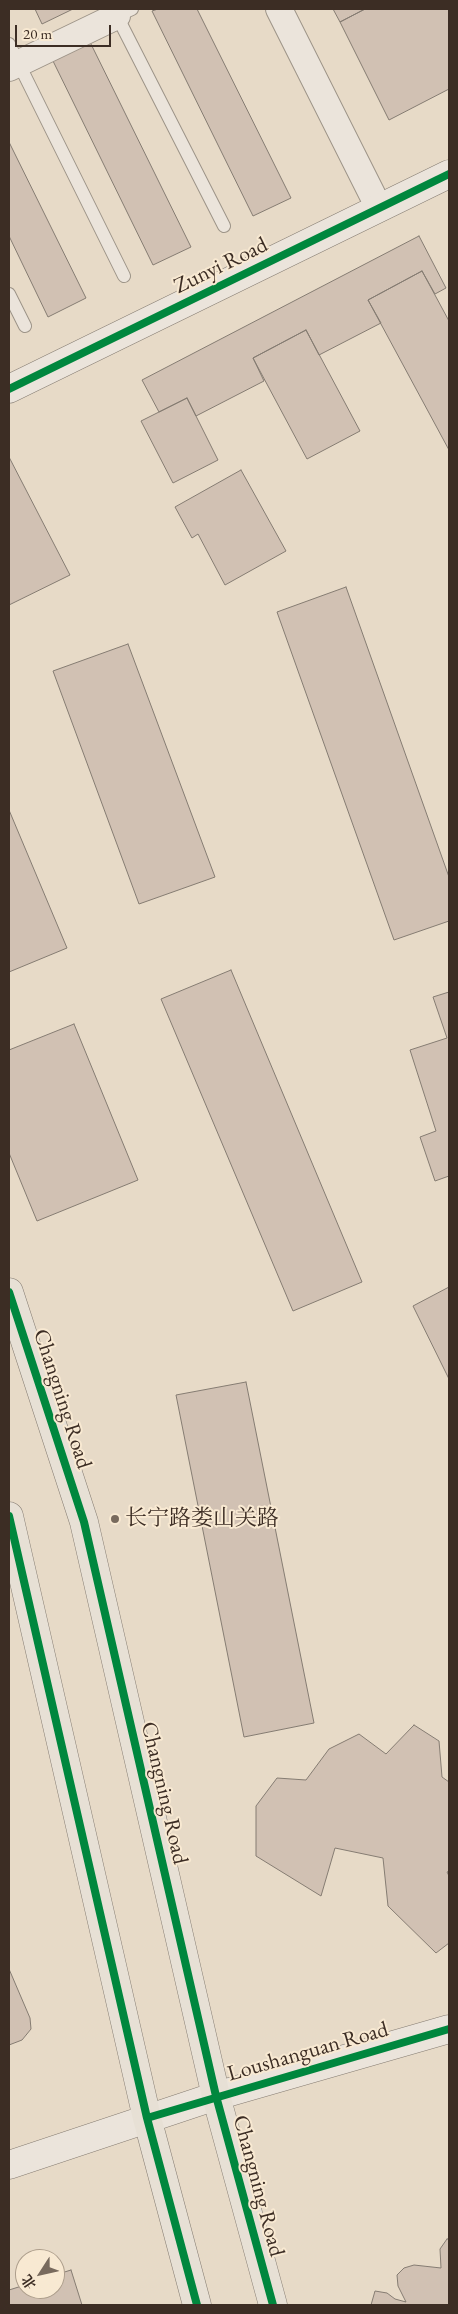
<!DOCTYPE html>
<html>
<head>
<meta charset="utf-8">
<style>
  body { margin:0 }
  #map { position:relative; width:458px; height:2314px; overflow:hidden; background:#e7dac7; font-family:"EB Garamond","Noto Serif SC",serif }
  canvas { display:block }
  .frame { position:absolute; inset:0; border:10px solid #3c2d24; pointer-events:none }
  .north { position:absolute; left:15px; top:2249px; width:50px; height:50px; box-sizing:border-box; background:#f8e9d2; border:1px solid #ad9e8c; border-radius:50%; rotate:235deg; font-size:14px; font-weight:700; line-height:20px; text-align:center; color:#3c2d24 }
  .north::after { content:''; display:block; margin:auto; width:18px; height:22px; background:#786a5d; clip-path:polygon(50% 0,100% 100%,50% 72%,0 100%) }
  .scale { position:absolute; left:15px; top:25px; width:96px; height:22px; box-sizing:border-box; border:2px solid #3c2d24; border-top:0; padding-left:6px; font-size:15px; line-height:18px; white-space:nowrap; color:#3c2d24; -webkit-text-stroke:4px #f8e9d2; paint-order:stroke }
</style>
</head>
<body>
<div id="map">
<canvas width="458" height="2314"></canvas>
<div class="frame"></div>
<div class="north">北</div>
<div class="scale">20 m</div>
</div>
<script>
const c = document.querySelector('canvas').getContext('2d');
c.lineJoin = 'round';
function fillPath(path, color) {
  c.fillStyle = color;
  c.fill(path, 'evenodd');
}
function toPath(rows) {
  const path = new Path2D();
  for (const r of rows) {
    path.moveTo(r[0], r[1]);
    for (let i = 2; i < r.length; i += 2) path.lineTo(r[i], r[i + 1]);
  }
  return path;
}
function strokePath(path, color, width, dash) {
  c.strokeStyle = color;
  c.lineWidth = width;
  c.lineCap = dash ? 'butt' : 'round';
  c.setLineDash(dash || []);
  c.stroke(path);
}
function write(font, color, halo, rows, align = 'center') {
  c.font = font + ' "EB Garamond","Noto Serif SC",serif';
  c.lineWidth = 4;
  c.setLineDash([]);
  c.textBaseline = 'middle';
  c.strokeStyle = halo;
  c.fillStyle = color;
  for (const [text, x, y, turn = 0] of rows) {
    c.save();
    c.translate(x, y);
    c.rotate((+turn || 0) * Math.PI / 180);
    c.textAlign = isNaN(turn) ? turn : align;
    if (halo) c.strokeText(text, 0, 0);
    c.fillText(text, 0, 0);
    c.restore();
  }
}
const building = toPath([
  [35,9,73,9,42,24,35,9],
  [158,9,197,9,291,198,253,216,152,11,158,9],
  [333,9,365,9,340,22,333,9],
  [365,9,449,9,449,89,389,120,340,22,365,9],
  [90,42,191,247,153,265,53,61,90,42],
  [9,142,86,298,48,317,9,236,9,142],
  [419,236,446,288,435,294,422,271,368,300,381,323,319,355,306,330,253,358,264,381,196,416,187,398,159,412,142,380,419,236],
  [422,271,449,321,449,450,368,300,422,271],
  [306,330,360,431,307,459,253,358,306,330],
  [187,398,218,460,173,483,141,421,187,398],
  [9,457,70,575,9,605,9,457],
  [241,470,286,551,225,585,198,534,192,538,175,507,241,470],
  [346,587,449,877,449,921,394,940,277,612,346,587],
  [128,644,215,877,139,904,53,671,128,644],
  [9,810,67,948,9,972,9,810],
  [231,970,362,1282,293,1311,161,999,231,970],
  [449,992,449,1176,435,1181,420,1137,436,1131,410,1050,447,1038,433,997,449,992],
  [74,1024,138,1180,37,1221,9,1153,9,1050,74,1024],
  [449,1287,449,1379,413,1306,449,1287],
  [246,1382,314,1723,244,1737,176,1395,246,1382],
  [414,1725,439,1741,442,1777,449,1782,449,1871,447,1872,449,1876,449,1943,436,1953,388,1906,383,1858,335,1848,321,1896,256,1856,256,1806,277,1778,306,1780,329,1749,359,1734,386,1754,414,1725],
  [9,1969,30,2018,31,2029,22,2040,9,2045,9,1969],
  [447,2239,449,2239,449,2305,371,2305,375,2291,387,2293,395,2299,406,2302,398,2286,397,2275,404,2268,414,2265,441,2268,440,2249,447,2239],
  [71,2270,82,2305,9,2305,9,2290,25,2285,25,2289,55,2289,55,2275,71,2270]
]);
const lane = toPath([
  [132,9,117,16,224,226],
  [9,44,124,276],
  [9,294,25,326]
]);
const street = toPath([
  [279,9,379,208],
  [9,68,117,16,115,9]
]);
const secondary = toPath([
  [9,389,449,174],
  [9,2165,216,2096,449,2029]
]);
const primary = toPath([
  [9,1292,84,1522,216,2096,273,2305],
  [9,1516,147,2118,197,2305]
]);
const cycleway = toPath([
  [9,389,449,174],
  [9,1292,84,1522,216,2096,273,2305],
  [9,1516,147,2118,197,2305],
  [147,2118,449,2029]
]);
const markers = [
  [115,1519,5,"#786a5d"]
];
const streetNames = [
  ["Zunyi Road",221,266,-26],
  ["Changning Road",62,1399,72],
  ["Changning Road",164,1793,77],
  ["Loushanguan Road",308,2052,-16],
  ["Changning Road",258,2186,75]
];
const poiNames = [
  ["长宁路娄山关路",125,1519]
];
fillPath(building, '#d1c1b3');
strokePath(building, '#857c72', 1);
strokePath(lane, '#9d9488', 14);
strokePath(street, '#9d9488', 28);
strokePath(secondary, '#857c72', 29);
strokePath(primary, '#857c72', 29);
strokePath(lane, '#ebe4db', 12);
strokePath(street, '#ebe4db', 26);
strokePath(secondary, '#ebe4db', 28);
strokePath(primary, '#e7e0d5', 28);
strokePath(cycleway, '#00873e', 8);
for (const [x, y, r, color] of markers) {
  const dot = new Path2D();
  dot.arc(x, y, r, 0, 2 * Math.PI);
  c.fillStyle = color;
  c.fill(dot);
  strokePath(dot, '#f8e9d2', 2);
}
write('22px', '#3c2d24', '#f8e9d2', streetNames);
write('22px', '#3c2d24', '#f8e9d2', poiNames, 'left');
</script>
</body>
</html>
